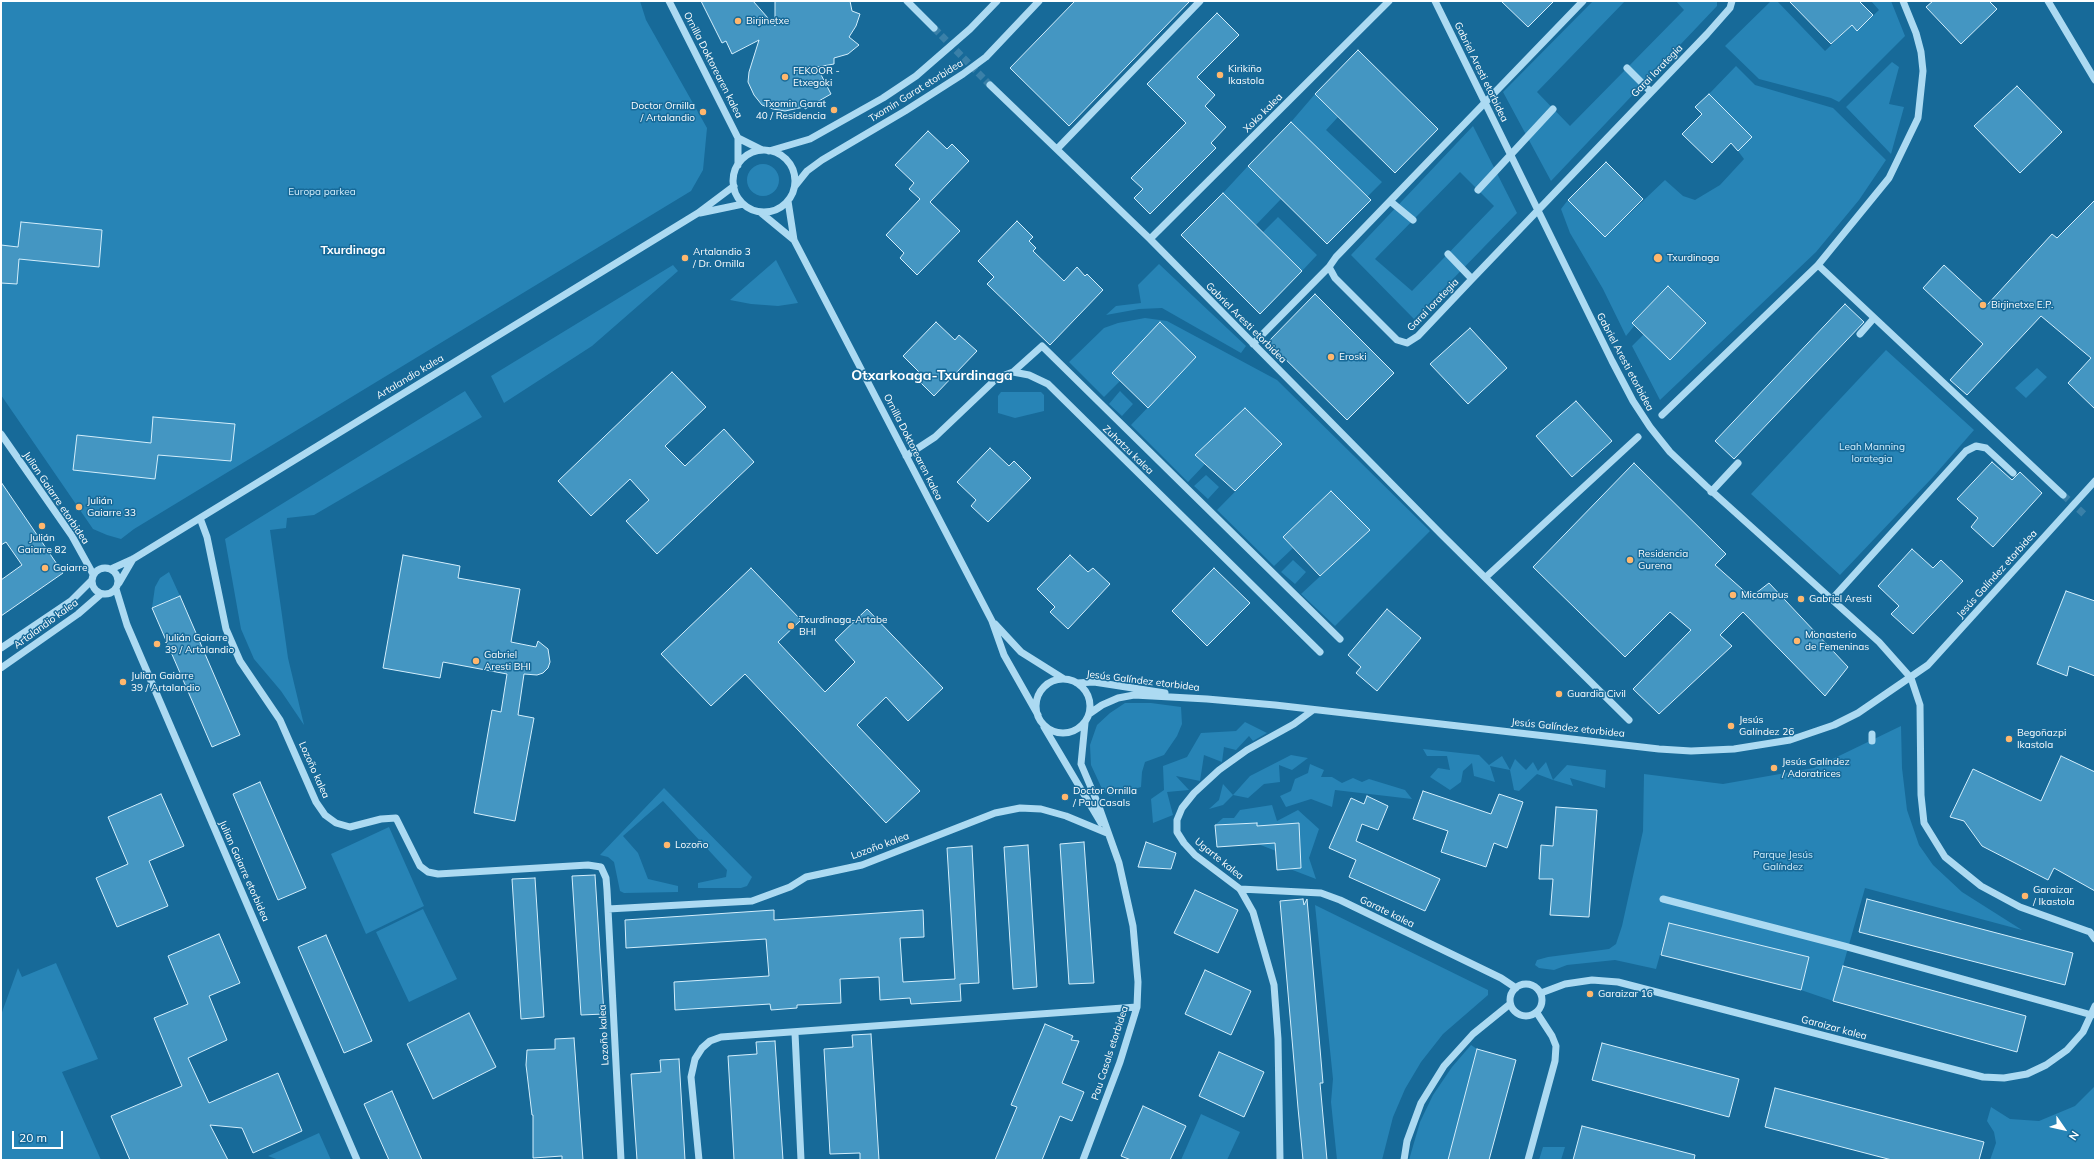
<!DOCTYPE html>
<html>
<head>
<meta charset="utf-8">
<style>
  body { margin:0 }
  #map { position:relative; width:2096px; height:1161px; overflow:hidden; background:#176a99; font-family:Mulish,sans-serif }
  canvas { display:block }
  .frame { position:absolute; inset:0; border:2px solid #fff; pointer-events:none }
  .north { position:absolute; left:2044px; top:1109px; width:40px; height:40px; -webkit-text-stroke:3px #176a99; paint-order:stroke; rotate:124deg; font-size:11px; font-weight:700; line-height:16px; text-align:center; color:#fff }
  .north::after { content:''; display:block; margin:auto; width:14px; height:18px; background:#fff; clip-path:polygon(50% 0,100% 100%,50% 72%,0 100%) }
  .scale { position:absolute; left:12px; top:1131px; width:51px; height:18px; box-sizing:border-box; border:2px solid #fff; border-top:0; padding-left:5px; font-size:12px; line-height:14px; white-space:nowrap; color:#fff; -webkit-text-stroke:3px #176a99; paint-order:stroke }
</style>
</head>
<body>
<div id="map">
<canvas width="2096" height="1161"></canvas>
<div class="frame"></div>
<div class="north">N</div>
<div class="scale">20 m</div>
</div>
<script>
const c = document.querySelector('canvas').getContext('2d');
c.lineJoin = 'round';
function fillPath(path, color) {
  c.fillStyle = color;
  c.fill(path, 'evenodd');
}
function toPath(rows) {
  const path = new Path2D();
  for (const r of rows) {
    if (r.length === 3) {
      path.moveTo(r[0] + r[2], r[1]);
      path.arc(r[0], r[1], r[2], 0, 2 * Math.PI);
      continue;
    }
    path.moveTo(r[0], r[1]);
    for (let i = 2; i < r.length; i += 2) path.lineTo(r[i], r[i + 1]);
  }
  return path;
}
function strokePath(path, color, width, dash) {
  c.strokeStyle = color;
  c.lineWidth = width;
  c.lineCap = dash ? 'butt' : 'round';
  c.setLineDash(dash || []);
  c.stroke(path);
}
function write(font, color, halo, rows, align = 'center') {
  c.font = font + ' Mulish,sans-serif';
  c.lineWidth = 3;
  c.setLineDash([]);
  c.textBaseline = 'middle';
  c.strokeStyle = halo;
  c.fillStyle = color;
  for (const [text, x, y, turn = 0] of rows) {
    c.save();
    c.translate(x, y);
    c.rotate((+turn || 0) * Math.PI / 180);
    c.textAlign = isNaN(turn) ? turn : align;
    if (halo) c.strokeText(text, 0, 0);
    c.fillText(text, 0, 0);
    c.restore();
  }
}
const green = toPath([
  [1,1,640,1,646,20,707,128,703,170,691,191,134,529,121,539,107,535,93,529,1,395],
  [1593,1,1625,1,1537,92,1570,126,1684,10,1676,1,1717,1,1717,6,1551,181,1503,92],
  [1771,1,1777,1,1825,51,1852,25,1858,30,1879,10,1871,1,1891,1,1905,36,1839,102,1831,98,1759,79,1725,46],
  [1892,62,1899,67,1889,104,1904,107,1891,154,1846,107],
  [1736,66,1755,85,1833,108,1886,160,1859,200,1816,252,1660,400,1632,346,1644,334,1670,359,1706,322,1668,286,1632,322,1635,325,1626,336,1603,289,1570,233,1561,209,1568,200,1605,237,1665,180,1683,196,1695,200,1720,185,1744,159,1738,151,1752,137,1709,94],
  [1315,94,1338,117,1326,130,1382,182,1367,197,1291,122],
  [1473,126,1517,213,1414,319,1351,255],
  [1460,172,1494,206,1412,291,1375,259],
  [763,180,16],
  [1248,166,1281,199,1256,225,1223,193],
  [1278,217,1317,255,1302,271,1263,232],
  [776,260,798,303,778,306,751,304,730,300],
  [1159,264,1246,346,1241,353,1162,308,1139,309,1106,315,1116,306,1141,303,1138,285],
  [673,265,678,271,592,346,504,403,491,376],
  [1145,318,1167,321,1277,380,1430,531,1335,626,1301,594,1370,530,1331,491,1283,537,1293,548,1274,566,1217,510,1282,444,1245,408,1196,455,1205,464,1188,482,1131,425,1196,357,1160,323,1112,372,1120,381,1104,397,1069,362,1104,328,1118,323],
  [1886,350,1974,430,1932,478,1840,575,1751,494],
  [2037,368,2047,377,2026,398,2015,388],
  [465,391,482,417,314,515,287,518,286,528,270,530,288,658,304,725,281,691,254,659,241,629,225,539],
  [1120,391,1133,404,1122,416,1109,404],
  [1001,392,1041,392,1044,395,1044,411,1015,418,998,413,998,396],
  [1206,475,1219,487,1208,499,1194,486],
  [1293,560,1306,572,1295,584,1281,572],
  [169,572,180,596,152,608,155,587,160,578],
  [1125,703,1151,703,1181,707,1182,724,1177,736,1164,755,1145,762,1142,772,1141,787,1110,796,1103,791,1091,765,1090,745,1097,725,1110,713],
  [1245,722,1267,733,1253,741,1249,736,1236,750,1224,747,1222,762,1204,755,1200,781,1176,776,1189,790,1167,792,1173,815,1153,823,1151,799,1164,790,1163,766,1187,757,1201,733,1236,731],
  [1901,726,1902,768,1907,810,1919,845,1933,865,1962,892,2022,930,1865,888,1833,1001,1801,990,1809,957,1669,923,1656,969,1615,960,1567,965,1554,970,1539,968,1535,965,1537,960,1548,957,1609,949,1616,944,1622,926,1643,831,1644,774,1723,784,1814,768],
  [1423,749,1479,755,1489,765,1502,756,1510,770,1515,759,1526,770,1533,762,1538,771,1546,762,1553,780,1567,765,1606,770,1605,788,1570,778,1573,786,1553,780,1537,774,1519,791,1514,790,1510,770,1490,766,1495,782,1474,776,1472,763,1463,771,1461,782,1450,790,1430,777,1438,768,1450,770,1447,756,1427,756],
  [1291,755,1308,758,1292,770,1279,765,1280,782,1264,784,1248,798,1233,795,1223,805,1209,809,1219,800,1223,784,1233,795,1250,776],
  [1310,764,1324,770,1321,777,1332,777,1342,783,1353,778,1362,782,1369,779,1405,790,1412,799,1335,790,1332,807,1311,799,1286,807,1280,796,1291,791,1295,779,1308,773],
  [664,788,752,877,747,886,741,888,698,888,698,883,726,877,727,870,663,801,623,836,638,853,648,879,678,886,678,892,624,893,620,891,614,862,608,857,600,855],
  [1272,805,1277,821,1298,810,1319,829,1309,858,1316,879,1290,869,1301,868,1298,823,1276,851,1258,844,1257,823,1215,825,1223,818,1234,818,1240,810],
  [389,827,424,906,366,934,331,854],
  [1315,905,1488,990,1488,995,1443,1034,1421,1062,1405,1089,1393,1117,1382,1160,1337,1160,1331,1102,1333,1079],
  [423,909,457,979,409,1002,376,932],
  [56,963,98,1059,62,1072,101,1160,1,1160,1,1015,18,968,22,977],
  [1471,1045,1477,1049,1448,1160,1409,1160,1420,1122,1433,1095,1452,1067],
  [2095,1086,2095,1160,1990,1160,1996,1143,1994,1132,1987,1121,1991,1107,2010,1119,2039,1121,2075,1106],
  [1201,1114,1240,1132,1227,1160,1181,1160],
  [319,1133,331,1160,279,1160,268,1156],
  [1543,1147,1565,1147,1561,1160,1539,1160]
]);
const building = toPath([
  [701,1,753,1,775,26,775,1,850,1,852,11,860,14,856,26,849,37,859,45,848,54,834,58,834,64,817,67,831,94,805,109,804,107,785,111,773,109,762,105,754,95,748,82,749,72,759,40,732,54,726,41,722,43,701,1],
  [1075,1,1190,1,1069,126,1010,68,1075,1],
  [1501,1,1554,1,1528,27,1501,1],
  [1789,1,1859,1,1873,15,1857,31,1852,25,1831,44,1789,1],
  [1933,1,1989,1,1997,9,1961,44,1926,7,1933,1],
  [1217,13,1239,35,1197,77,1215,95,1205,106,1226,127,1211,143,1216,148,1150,214,1134,198,1143,189,1131,178,1186,123,1147,84,1217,13],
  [1358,50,1438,129,1395,173,1315,94,1358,50],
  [2017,86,2062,132,2020,173,1974,126,2017,86],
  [1709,94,1752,137,1738,151,1731,143,1712,163,1682,134,1702,114,1695,107,1709,94],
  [1291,122,1371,200,1327,244,1248,166,1291,122],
  [928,131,947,149,952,144,969,161,930,202,960,231,917,275,900,258,904,253,886,235,920,199,909,189,914,183,895,165,928,131],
  [1606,162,1643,199,1605,237,1568,200,1606,162],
  [1223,193,1302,271,1260,314,1181,235,1223,193],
  [2095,200,2095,409,2068,383,2091,358,2041,316,1967,395,1950,380,1983,344,1923,288,1944,265,1987,305,2052,234,2057,238,2095,200],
  [1017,221,1033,237,1029,241,1036,248,1033,251,1064,281,1077,267,1085,276,1087,274,1103,290,1050,345,987,284,994,277,978,261,1017,221],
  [21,222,102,230,99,267,19,259,17,284,1,283,1,245,18,247,21,222],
  [1668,286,1706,323,1670,360,1632,323,1668,286],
  [1315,294,1394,373,1347,420,1268,342,1315,294],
  [1845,304,1864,322,1734,459,1715,441,1845,304],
  [936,322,955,340,959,335,977,351,934,396,917,379,921,374,903,356,936,322],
  [1160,322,1196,357,1148,408,1112,373,1160,322],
  [1470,328,1507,368,1468,404,1430,364,1470,328],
  [672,372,706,407,665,446,685,466,724,429,754,462,657,554,626,521,649,500,630,479,591,516,558,481,672,372],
  [1576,401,1612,441,1572,477,1536,436,1576,401],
  [1245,408,1282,444,1235,491,1195,455,1245,408],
  [153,417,235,424,231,461,158,455,155,479,73,470,77,435,151,443,153,417],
  [990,448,1009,466,1014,461,1031,478,988,522,971,506,976,500,957,482,990,448],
  [1992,462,2012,480,2020,472,2042,493,1993,547,1971,527,1978,518,1957,499,1992,462],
  [1634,463,1726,554,1715,565,1751,597,1769,583,1848,667,1825,696,1743,612,1720,635,1732,646,1659,714,1633,689,1691,630,1670,612,1625,657,1533,567,1634,463],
  [1,482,63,573,1,616,1,580,22,565,6,542,1,545,1,482],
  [1331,491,1370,530,1320,576,1283,537,1331,491],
  [1912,549,1933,568,1941,560,1963,581,1913,634,1891,614,1899,606,1878,586,1912,549],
  [403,555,460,566,458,578,520,589,511,642,536,647,538,641,548,649,550,662,548,668,543,673,537,675,524,674,518,715,534,718,515,821,474,813,492,710,501,712,507,674,443,662,440,678,383,668,403,555],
  [1070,555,1088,572,1093,568,1110,584,1068,629,1050,612,1055,607,1037,589,1070,555],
  [751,568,801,620,778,642,825,692,855,662,835,640,867,609,943,688,908,721,886,697,857,725,920,791,886,823,745,674,711,706,661,654,751,568],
  [1214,568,1250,603,1207,646,1172,611,1214,568],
  [2066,591,2095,601,2095,676,2069,666,2067,676,2037,664,2066,591],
  [180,596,240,735,212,747,152,608,180,596],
  [1387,609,1421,638,1377,691,1356,673,1361,667,1348,655,1387,609],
  [2061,756,2095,772,2095,891,2054,868,2048,880,1982,846,1964,821,1950,817,1973,769,2041,801,2061,756],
  [260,782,306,888,278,900,233,794,260,782],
  [1423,791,1491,814,1499,794,1523,802,1507,848,1494,843,1486,867,1441,852,1448,831,1413,819,1423,791],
  [161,794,184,846,149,861,168,906,117,927,96,878,128,864,108,817,161,794],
  [1367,796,1388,806,1378,830,1362,824,1356,841,1440,879,1425,911,1349,877,1356,860,1329,848,1351,798,1364,804,1367,796],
  [1556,807,1597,810,1589,917,1550,915,1553,879,1539,879,1541,845,1553,846,1556,807],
  [1257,823,1257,826,1299,823,1301,868,1277,870,1275,843,1217,847,1215,825,1257,823],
  [1084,842,1094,983,1069,984,1060,844,1084,842],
  [1146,842,1176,853,1171,869,1138,867,1146,842],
  [1028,845,1037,987,1013,989,1004,847,1028,845],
  [972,846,979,983,960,984,961,1001,911,1004,910,998,880,1000,879,977,840,979,841,1003,797,1005,797,1008,771,1010,770,1004,675,1010,674,982,769,976,766,939,626,948,625,920,774,910,774,920,923,910,924,937,900,938,903,982,955,979,947,848,972,846],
  [595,875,604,1014,581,1015,572,876,595,875],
  [535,878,544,1017,521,1019,512,879,535,878],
  [1195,890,1238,910,1218,953,1174,933,1195,890],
  [1303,899,1304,905,1307,899,1323,1083,1320,1083,1327,1160,1303,1160,1298,1108,1280,901,1303,899],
  [1867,899,2073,953,2065,985,1859,932,1867,899],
  [1669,923,1809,957,1801,990,1661,955,1669,923],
  [219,934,240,983,209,996,227,1040,188,1058,209,1103,278,1073,302,1131,253,1153,242,1128,210,1125,228,1160,130,1160,111,1116,182,1086,154,1018,188,1004,168,956,219,934],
  [326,935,372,1041,344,1053,298,947,326,935],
  [1843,966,2026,1016,2017,1052,1833,1001,1843,966],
  [1205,970,1251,991,1231,1035,1185,1014,1205,970],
  [469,1013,496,1067,433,1099,407,1044,469,1013],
  [1045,1024,1073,1036,1071,1040,1079,1041,1062,1083,1084,1092,1072,1121,1060,1116,1042,1160,995,1160,1017,1107,1011,1105,1045,1024],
  [871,1034,879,1160,860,1160,860,1153,830,1154,824,1049,853,1047,852,1035,871,1034],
  [574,1038,583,1160,562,1160,562,1156,533,1158,533,1115,532,1115,526,1065,527,1050,555,1049,555,1039,574,1038],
  [775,1041,783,1160,734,1160,728,1056,757,1054,756,1042,775,1041],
  [1602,1043,1739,1079,1729,1117,1592,1080,1602,1043],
  [1477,1049,1516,1060,1489,1160,1448,1160,1477,1049],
  [1219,1052,1264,1072,1244,1117,1199,1096,1219,1052],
  [679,1059,685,1160,637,1160,631,1074,661,1072,660,1060,679,1059],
  [1775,1088,1984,1142,1979,1160,1892,1160,1765,1127,1775,1088],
  [392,1091,422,1160,389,1160,364,1104,392,1091],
  [1143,1106,1186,1126,1170,1160,1131,1160,1121,1156,1143,1106],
  [1582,1126,1695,1155,1694,1160,1573,1160,1582,1126]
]);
const minorTunnel = toPath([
  [934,28,990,85],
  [2063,495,2084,514]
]);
const minor = toPath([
  [669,1,738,138,738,165],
  [907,1,934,28],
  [1435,1,1612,361,1633,401,1650,427,1670,452,1706,486,1879,642,1911,678,1920,705,1921,795,1924,823,1945,857,1981,886,2020,907,2090,932],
  [1583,1,1336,257,1329,267,1335,278,1397,340,1407,343,1418,336,1472,279,1707,34,1730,8,1732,1],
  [2048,1,2095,80],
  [1627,68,1651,92],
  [990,85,1150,239,1442,535,1629,720],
  [738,138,762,150],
  [1057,149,1200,1],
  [764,181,31],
  [769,151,810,139,883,98,916,76,970,29,997,1],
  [795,186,807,171,822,160,905,111,963,74,986,57,1039,1],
  [1478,190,1553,109],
  [788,201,794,240,992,621,1004,655,1038,715],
  [1390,201,1413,220],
  [760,212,794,240],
  [700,213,743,204],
  [1150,239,1389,1],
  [1448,254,1472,279],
  [1818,265,2063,495],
  [1860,334,1874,318],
  [1253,344,1329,267],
  [1013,372,1042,346,1340,639],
  [1662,415,1818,265,1889,178,1918,118,1923,71,1921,52,1916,33,1903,1],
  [1,434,72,536,93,574],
  [906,456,935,437,997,378,1013,372,1029,375,1048,384,1320,652],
  [1711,492,1738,463],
  [200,518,207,537,226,629,240,661,280,720,316,802,325,815,336,823,350,827,381,819,396,818,420,866,428,872,438,874,588,865,601,867,606,878,607,890,621,1160],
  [105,581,13],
  [111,569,133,559,698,213,734,186],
  [1486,577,1638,437],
  [119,583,133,559],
  [116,589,127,625,357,1160],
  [1832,599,1966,451,1976,446,1986,448,2013,473],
  [995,624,1021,652,1064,679],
  [1,648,71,601,91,581],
  [1,668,78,614,101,594],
  [1063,706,27],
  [1077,683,1094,682,1165,693],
  [1089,714,1102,705,1118,698,1134,695,1207,699,1275,705,1659,749,1691,751,1734,749,1790,740,1834,725,1858,713,1928,665,2095,481],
  [1044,727,1101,823],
  [1872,734,1872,741],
  [1240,889,1321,893,1340,900,1501,978,1516,988],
  [1663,899,1844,946,2092,1015],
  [608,909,752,901,790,887,806,877,862,865,995,813,1020,808,1041,809,1066,816,1107,833],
  [2090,932,2095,939],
  [1526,1000,16],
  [1541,993,1565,984,1592,980,1618,982,1983,1077,2004,1078,2027,1074,2046,1065,2067,1050,2083,1032,2095,1006],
  [795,1033,801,1160],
  [699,1160,691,1077,695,1059,702,1048,710,1041,721,1037,1137,1007],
  [1083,1160,1120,1062,1137,1007,1138,982,1133,926,1119,863,1098,804,1081,764,1085,723],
  [1280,1160,1278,1039,1274,985,1253,912,1240,889,1195,855,1184,843,1177,832,1177,820,1182,808,1194,793,1219,770,1247,750,1294,724,1313,710],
  [1404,1160,1407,1141,1421,1103,1444,1066,1473,1034,1510,1004],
  [1528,1160,1555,1061,1556,1046,1552,1036,1537,1013]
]);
const markers = [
  [738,21,4,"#ffb76d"],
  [1220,75,4,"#ffb76d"],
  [785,77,4,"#ffb76d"],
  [834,110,4,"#ffb76d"],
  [703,112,4,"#ffb76d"],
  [685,258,4,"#ffb76d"],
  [1658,258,5,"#ffb76d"],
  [1983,305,4,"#ffb76d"],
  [1331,357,4,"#ffb76d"],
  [79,507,4,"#ffb76d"],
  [42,526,4,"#ffb76d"],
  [1630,560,4,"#ffb76d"],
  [45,568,4,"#ffb76d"],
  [1733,595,4,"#ffb76d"],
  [1801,599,4,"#ffb76d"],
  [791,626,4,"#ffb76d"],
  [1797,641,4,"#ffb76d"],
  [157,644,4,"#ffb76d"],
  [476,661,4,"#ffb76d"],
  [123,682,4,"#ffb76d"],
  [1559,694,4,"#ffb76d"],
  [1731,726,4,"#ffb76d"],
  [2009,739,4,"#ffb76d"],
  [1774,768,4,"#ffb76d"],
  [1065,797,4,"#ffb76d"],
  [667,845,4,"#ffb76d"],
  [2025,896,4,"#ffb76d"],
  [1590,994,4,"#ffb76d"]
];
const poiNames = [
  ["Birjinetxe",746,21],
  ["Kirikiño",1228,69],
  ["Ikastola",1228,81],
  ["FEKOOR -",793,71],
  ["Etxegoki",793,83],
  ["Txomin Garat",826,104,"right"],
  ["40 / Residencia",826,116,"right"],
  ["Doctor Ornilla",695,106,"right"],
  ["/ Artalandio",695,118,"right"],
  ["Artalandio 3",693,252],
  ["/ Dr. Ornilla",693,264],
  ["Txurdinaga",1667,258],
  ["Birjinetxe E.P.",1991,305],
  ["Eroski",1339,357],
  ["Julián",87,501],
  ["Gaiarre 33",87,513],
  ["Julián",42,538,"center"],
  ["Gaiarre 82",42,550,"center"],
  ["Residencia",1638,554],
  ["Gurena",1638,566],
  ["Gaiarre",53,568],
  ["Micampus",1741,595],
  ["Gabriel Aresti",1809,599],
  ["Txurdinaga-Artabe",799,620],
  ["BHI",799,632],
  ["Monasterio",1805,635],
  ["de Femeninas",1805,647],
  ["Julián Gaiarre",165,638],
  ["39 / Artalandio",165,650],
  ["Gabriel",484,655],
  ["Aresti BHI",484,667],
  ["Julian Gaiarre",131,676],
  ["39 / Artalandio",131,688],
  ["Guardia Civil",1567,694],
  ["Jesús",1739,720],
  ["Galíndez 26",1739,732],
  ["Begoñazpi",2017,733],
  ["Ikastola",2017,745],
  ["Jesús Galíndez",1782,762],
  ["/ Adoratrices",1782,774],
  ["Doctor Ornilla",1073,791],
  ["/ Pau Casals",1073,803],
  ["Lozoño",675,845],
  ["Garaizar",2033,890],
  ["/ Ikastola",2033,902],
  ["Garaizar 16",1598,994]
];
const streetNames = [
  ["Ornilla Doktorearen kalea",713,65,63],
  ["Garai lorategia",1657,71,-46],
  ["Gabriel Aresti etorbidea",1481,72,64],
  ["Txomin Garat etorbidea",916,91,-32],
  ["Xoko kalea",1263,113,-45],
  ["Garai lorategia",1433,305,-46],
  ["Gabriel Aresti etorbidea",1246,323,45],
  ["Gabriel Aresti etorbidea",1625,362,62],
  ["Artalandio kalea",410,377,-31],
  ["Ornilla Doktorearen kalea",913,447,63],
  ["Zuhatzu kalea",1128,450,44],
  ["Julian Gaiarre etorbidea",56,498,56],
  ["Jesús Galíndez etorbidea",1997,574,-48],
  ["Artalandio kalea",46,624,-36],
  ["Jesús Galíndez etorbidea",1143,681,7],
  ["Jesús Galíndez etorbidea",1568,728,6],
  ["Lozoño kalea",314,770,66],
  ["Lozoño kalea",880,846,-20],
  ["Ugarte kalea",1219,859,39],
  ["Julian Gaiarre etorbidea",244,871,66],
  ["Garate kalea",1387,912,26],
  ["Garaizar kalea",1834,1028,15],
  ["Lozoño kalea",604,1035,-93],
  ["Pau Casals etorbidea",1110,1053,-72]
];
const parkNames = [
  ["Europa parkea",322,192],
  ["Leah Manning",1872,447],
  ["lorategia",1872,459],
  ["Parque Jesús",1783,855],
  ["Galíndez",1783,867]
];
const quarterNames = [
  ["Txurdinaga",353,250]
];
const districtNames = [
  ["Otxarkoaga-Txurdinaga",932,376]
];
fillPath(green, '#2784b6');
fillPath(building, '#4496c2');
strokePath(building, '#d3eefc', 1);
strokePath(minorTunnel, '#3a80a8', 7, [7, 3.5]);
strokePath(minor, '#acdaf2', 7);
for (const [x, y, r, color] of markers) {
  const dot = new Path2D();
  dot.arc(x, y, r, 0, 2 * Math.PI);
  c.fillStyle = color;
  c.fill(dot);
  strokePath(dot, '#176a99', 1.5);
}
write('10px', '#fff', '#176a99', poiNames, 'left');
write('10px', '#fff', '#176a99', streetNames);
write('10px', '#d3eefc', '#176a99', parkNames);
write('bold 12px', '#fff', '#176a99', quarterNames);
write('bold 14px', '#fff', '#176a99', districtNames);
</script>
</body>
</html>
